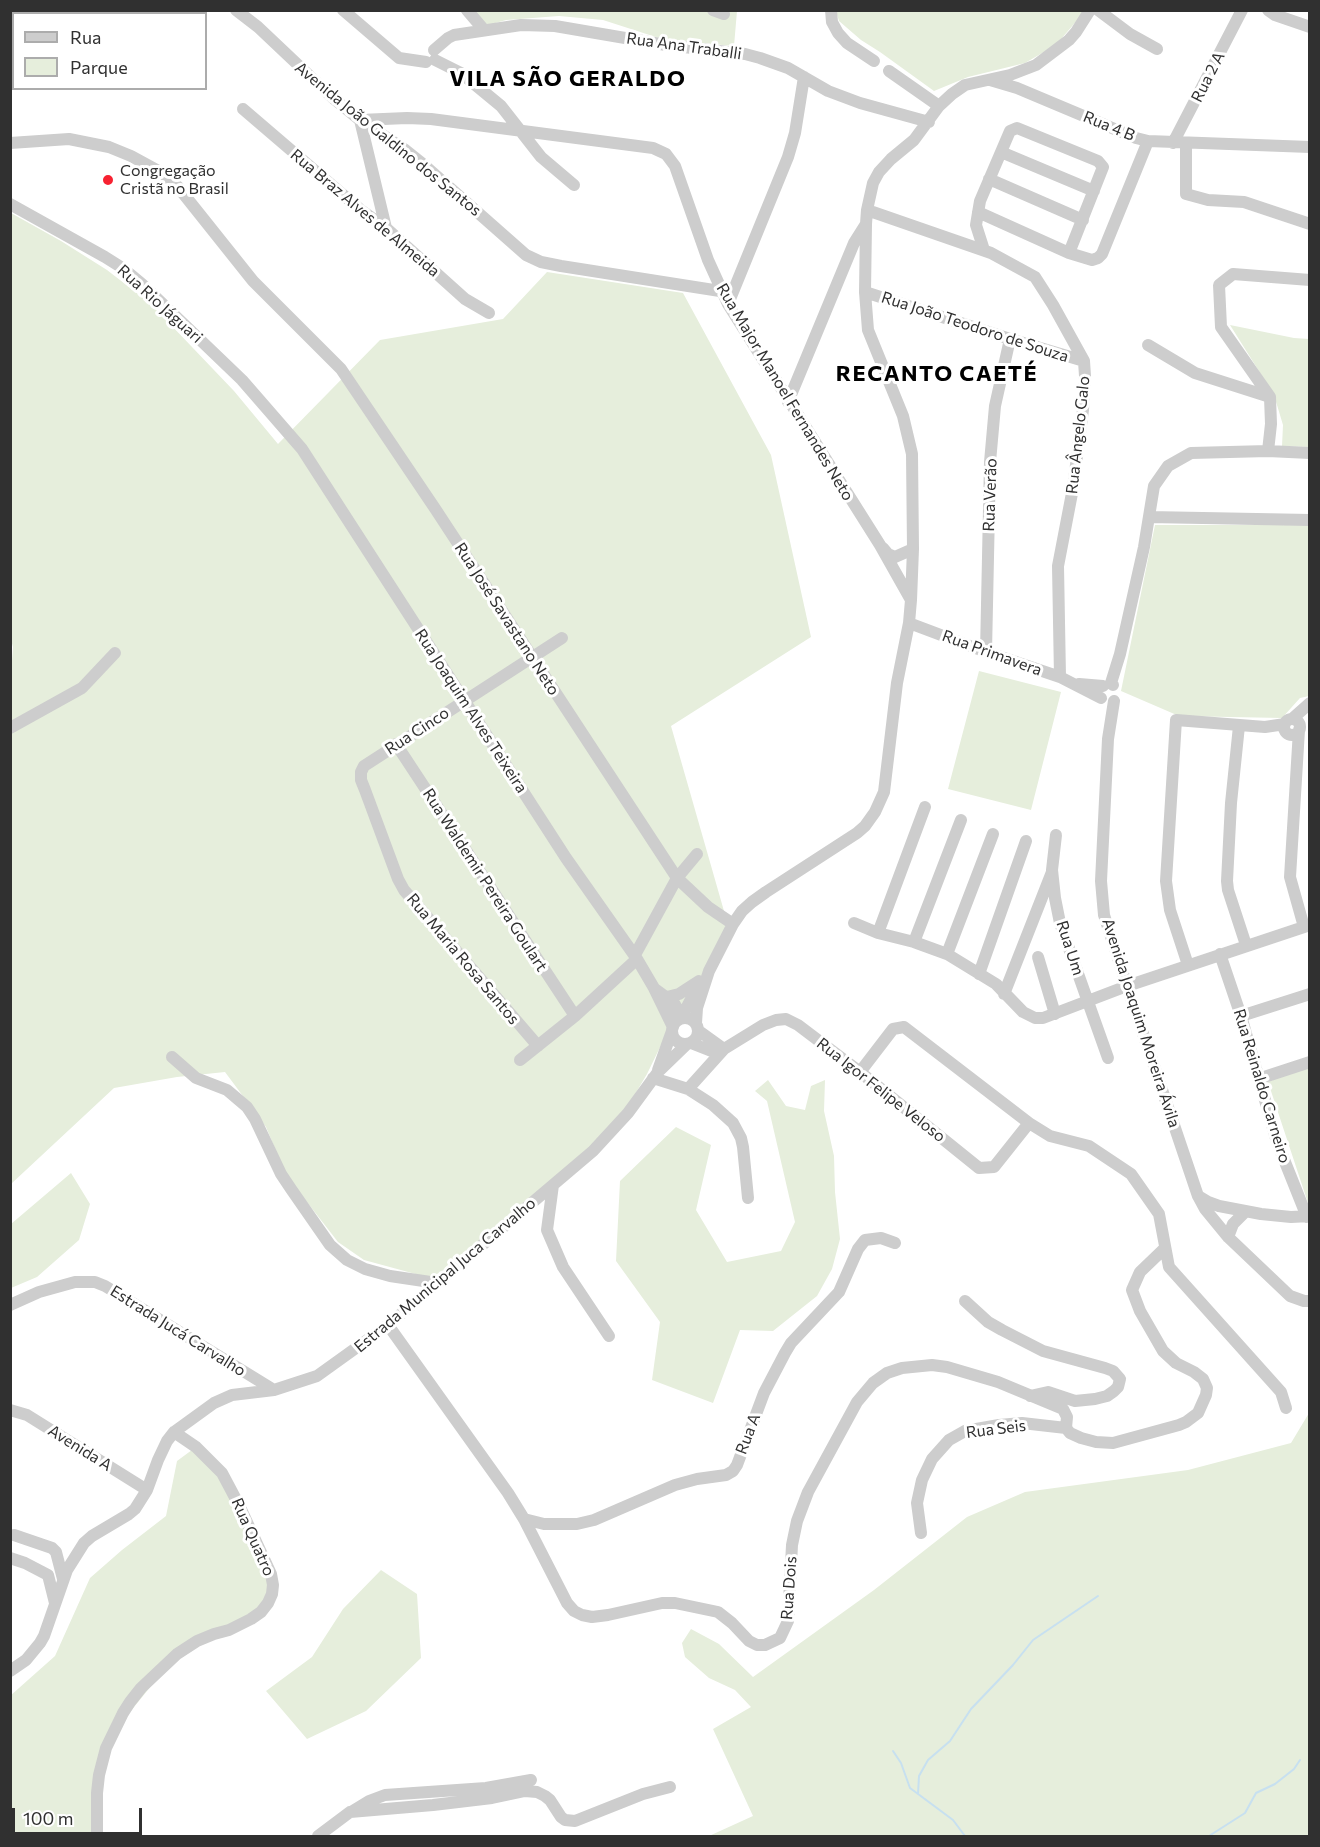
<!DOCTYPE html>
<html>
<head>
<meta charset="utf-8">
<style>
  body { margin:0 }
  #map { position:relative; width:1320px; height:1847px; overflow:hidden; background:#fff; font-family:Commissioner,sans-serif }
  canvas { display:block }
  .frame { position:absolute; inset:0; border:12px solid #303030; pointer-events:none }
  .legend { position:absolute; left:12px; top:12px; width:195px; height:78px; box-sizing:border-box; background:#fff; border:2px solid #acacac; margin:0; padding:8px 10px; list-style:none; font-size:18px; color:#303030 }
  .legend li { display:flex; align-items:center; gap:12px; height:30px }
  .legend b { width:30px; border:2px solid #acacac }
  .scale { position:absolute; left:12px; top:1808px; width:130px; height:27px; box-sizing:border-box; border:3px solid #303030; border-top:0; padding-left:8px; font-size:18px; line-height:21px; white-space:nowrap; color:#303030; -webkit-text-stroke:4px #fff; paint-order:stroke }
</style>
</head>
<body>
<div id="map">
<canvas width="1320" height="1847"></canvas>
<div class="frame"></div>
<ul class="legend">
<li><b style="height:8px;background:#cdcdcd"></b>Rua</li>
<li><b style="height:16px;background:#e6eedc"></b>Parque</li>
</ul>
<div class="scale">100 m</div>
</div>
<script>
const c = document.querySelector('canvas').getContext('2d');
c.lineJoin = 'round';
function fillPath(path, color) {
  c.fillStyle = color;
  c.fill(path, 'evenodd');
}
function toPath(rows) {
  const path = new Path2D();
  for (const r of rows) {
    if (r.length === 3) {
      path.moveTo(r[0] + r[2], r[1]);
      path.arc(r[0], r[1], r[2], 0, 2 * Math.PI);
      continue;
    }
    path.moveTo(r[0], r[1]);
    for (let i = 2; i < r.length; i += 2) path.lineTo(r[i], r[i + 1]);
  }
  return path;
}
function strokePath(path, color, width, dash) {
  c.strokeStyle = color;
  c.lineWidth = width;
  c.lineCap = dash ? 'butt' : 'round';
  c.setLineDash(dash || []);
  c.stroke(path);
}
function write(font, color, halo, rows, align = 'center') {
  c.font = font + ' Commissioner,sans-serif';
  c.lineWidth = 6;
  c.setLineDash([]);
  c.textBaseline = 'middle';
  c.strokeStyle = halo;
  c.fillStyle = color;
  for (const [text, x, y, turn = 0] of rows) {
    c.save();
    c.translate(x, y);
    c.rotate((+turn || 0) * Math.PI / 180);
    c.textAlign = isNaN(turn) ? turn : align;
    if (halo) c.strokeText(text, 0, 0);
    c.fillText(text, 0, 0);
    c.restore();
  }
}
const green = toPath([
  [10,11,180,11,174,14,14,14,13,67,11,65],
  [460,11,737,11,734,46,665,40,603,20,559,16,506,20,478,28],
  [836,11,1085,11,1056,45,1025,63,968,77,934,91,880,52,861,40,839,21],
  [11,213,61,241,107,270,151,304,234,391,278,444,380,340,503,319,547,272,683,293,771,455,811,637,671,726,728,925,700,982,665,1037,647,1074,625,1111,590,1147,434,1279,364,1260,338,1242,286,1175,266,1127,225,1072,177,1077,114,1088,11,1184,10,687,13,647,11,640],
  [1230,325,1294,338,1309,339,1309,447,1282,446,1283,425,1274,395],
  [1155,525,1309,525,1309,696,1300,698,1282,718,1179,716,1121,691],
  [979,671,1061,692,1031,810,948,789],
  [1309,1066,1309,1206,1268,1082],
  [768,1080,786,1106,805,1110,811,1086,825,1080,824,1111,834,1156,835,1192,840,1239,832,1269,817,1296,773,1331,740,1330,713,1403,652,1380,660,1322,616,1261,620,1181,676,1127,711,1145,696,1210,727,1262,781,1251,795,1222,767,1101,755,1091],
  [71,1173,90,1204,79,1240,37,1277,11,1288,11,1224],
  [1309,1413,1309,1836,709,1836,753,1816,713,1729,751,1707,735,1690,709,1678,685,1657,682,1643,691,1629,719,1644,753,1677,874,1590,967,1517,1025,1492,1188,1470,1291,1443],
  [196,1447,222,1473,271,1574,272,1594,242,1624,177,1654,113,1733,97,1812,99,1836,11,1836,10,1696,55,1656,90,1578,122,1550,166,1516,177,1461],
  [381,1570,417,1594,421,1658,366,1711,307,1739,266,1691,312,1657,343,1609]
]);
const stream = toPath([
  [893,1751,901,1763,910,1788,953,1820,965,1836],
  [918,1794,919,1776,928,1760,950,1741,971,1709,1013,1665,1033,1640,1098,1596],
  [1209,1836,1245,1813,1256,1793,1275,1784,1294,1769,1300,1760]
]);
const minor = toPath([
  [236,10,258,27,332,97,360,120,404,149,424,165,526,255,541,262,561,266,720,291],
  [343,10,399,58,426,62],
  [467,10,484,30],
  [713,10,724,14],
  [831,10,832,22,838,33,847,43,874,61],
  [1098,10,1130,34,1157,49],
  [1268,10,1275,15,1310,27],
  [184,14,190,10],
  [434,50,448,38,454,35,521,25,555,26,666,45,745,54,760,58,788,68,828,91,860,103,929,122],
  [435,60,461,73,501,106,541,157,574,185],
  [10,66,14,68],
  [889,71,939,106],
  [990,80,1017,88,1136,138,1148,141,1310,147],
  [243,109,362,211,386,228,465,299,489,313],
  [360,120,407,118,431,119,653,148,666,154,675,166,708,260,728,304,880,545,911,600],
  [360,120,386,228],
  [10,143,69,139,109,147,131,156,164,174,178,187,253,281,341,369,436,510,677,878,708,907,733,924],
  [1173,143,1242,10],
  [1186,143,1186,194,1208,200,1244,202,1310,224],
  [1001,152,1094,191],
  [989,179,1083,220],
  [10,204,105,257,124,269,142,284,242,380,302,449,566,858,637,959,654,988,673,1027],
  [867,210,991,253,1035,277,1053,305,1084,361,1085,376,1083,410,1073,488,1058,566,1060,677],
  [978,212,1069,253,1092,260,1098,258,1102,254,1148,141],
  [984,250,976,225,980,201,1010,131,1017,128,1098,161,1103,167,1069,253],
  [865,292,1010,339,1084,361],
  [728,304,788,157,795,133,804,77],
  [1148,345,1195,373,1270,397],
  [788,402,854,243,866,224],
  [1268,451,1271,424,1270,397,1221,327,1219,285,1233,274,1310,280],
  [1149,517,1310,520],
  [883,548,888,554,895,557,913,549],
  [909,623,986,652,1060,677,1101,698],
  [986,652,990,462,995,406,1010,339],
  [1079,684,1103,686],
  [1113,685,1111,683,1120,654,1144,547,1154,486,1168,466,1191,453,1268,451,1310,453],
  [1114,701,1108,739,1101,881,1104,915,1127,986,1198,1196,1205,1209,1228,1237,1290,1296,1304,1301,1310,1301],
  [1292,719,1310,703],
  [1292,727,8],
  [1239,726,1231,803,1227,881,1228,890,1246,945],
  [10,728,82,688,115,653],
  [1299,730,1290,877,1304,927],
  [396,744,575,1016],
  [1056,835,1052,870,1055,898,1060,923,1108,1058],
  [854,923,878,933,914,942,947,954,996,984,1023,1012,1035,1018,1043,1018,1127,986,1310,925],
  [878,933,925,807],
  [914,942,961,820],
  [947,954,993,834],
  [1220,954,1241,1016,1277,1142,1307,1217],
  [635,955,677,878,697,854],
  [1038,957,1055,1014],
  [1188,965,1170,910,1166,881,1176,720,1265,727,1285,724],
  [979,974,1026,841],
  [655,989,674,1003,678,1010,679,1018],
  [1004,994,1052,872],
  [667,997,679,994,699,981],
  [1241,1016,1310,994],
  [685,1031,13],
  [681,1018,698,986],
  [696,1023,697,1008,709,971,733,924,742,911,752,902,766,892,857,833,865,826,875,812,884,792,897,683,909,623,911,600,913,549,912,454,903,416,868,330,865,292,866,224,867,210,873,183,879,172,891,159,914,140,939,106,952,94,965,85,1010,75,1036,65,1069,40,1076,32,1090,10],
  [699,1031,724,1049],
  [691,1043,719,1054],
  [538,1046,404,890,398,879,365,790,361,780,361,772,364,766,562,638],
  [172,1057,196,1078,227,1090,247,1107,255,1119,281,1174,291,1189,330,1245,347,1260,365,1269,390,1276,437,1283],
  [520,1060,575,1016,637,959],
  [658,1070,672,1031],
  [860,1072,893,1029,904,1027,1029,1123,1050,1136,1089,1146,1131,1174,1159,1214,1169,1267,1281,1392,1286,1408],
  [653,1078,688,1089,713,1105,733,1123,741,1138,743,1147,748,1198],
  [1258,1079,1310,1062],
  [688,1089,724,1049,763,1025,776,1020,786,1019,798,1025,860,1072,979,1168,994,1167,1029,1123],
  [553,1185,547,1230,563,1267,609,1336],
  [1198,1196,1208,1202,1219,1206,1261,1214,1291,1217,1310,1216],
  [1228,1237,1233,1224,1246,1211],
  [965,1301,988,1322,1002,1330,1043,1351,1105,1368,1113,1371,1120,1379,1118,1387,1114,1391,1107,1396,1095,1399,1075,1401,1048,1392,1030,1396],
  [10,1305,39,1292,75,1282,95,1282,105,1286,274,1390],
  [388,1325,508,1493,524,1519,567,1603,574,1611,582,1615,592,1617,608,1615,662,1603,675,1603,718,1612,732,1623,749,1641,757,1645,765,1645,780,1638,788,1621,792,1545,797,1521,808,1492,857,1402,873,1383,887,1373,902,1368,932,1365,947,1367,998,1382,1063,1409,1067,1417,1066,1428,1022,1423,999,1425,965,1431,949,1440,932,1459,922,1480,917,1503,921,1533],
  [10,1410,27,1415,147,1490],
  [1066,1428,1070,1433,1081,1438,1096,1442,1113,1443,1179,1425,1186,1422,1198,1413,1206,1395,1207,1388,1203,1379,1194,1372,1176,1363,1163,1351,1140,1311,1132,1290,1140,1272,1165,1248],
  [524,1519,544,1524,577,1524,594,1520,675,1485,697,1479,726,1475,733,1471,737,1465,764,1393,785,1353,791,1343,839,1292,858,1249,865,1240,881,1238,895,1243],
  [14,1535,52,1548,56,1552,63,1579],
  [10,1558,25,1563,48,1575,55,1603],
  [10,1671,26,1660,40,1643,44,1636,67,1570,84,1543,92,1536,129,1514,135,1509,147,1490,158,1460,167,1441,174,1432,214,1403,232,1395,274,1390,317,1376,388,1325,593,1151,628,1113,658,1072,687,1044],
  [351,1812,369,1801,385,1795,486,1788,531,1780],
  [97,1836,97,1793,99,1775,106,1748,123,1713,130,1702,141,1688,177,1654,197,1641,214,1634,229,1630,251,1619,261,1612,268,1603,272,1594,273,1585,271,1574,239,1505,222,1473,196,1447,174,1432],
  [318,1836,350,1812,433,1805,492,1798,525,1791,537,1792,545,1796,550,1800,561,1817,565,1820,575,1821,643,1794,670,1787]
]);
const markers = [
  [108,180,6,"#f72231"]
];
const streetNames = [
  ["Rua Ana Traballi",684,46,8],
  ["Rua 2 A",1208,77,-63],
  ["Rua 4 B",1109,126,22],
  ["Avenida João Galdino dos Santos",388,139,39],
  ["Rua Braz Alves de Almeida",365,213,40],
  ["Rua Rio Jáguari",160,304,42],
  ["Rua João Teodoro de Souza",975,327,18],
  ["Rua Major Manoel Fernandes Neto",785,392,59],
  ["Rua Ângelo Galo",1078,435,-84],
  ["Rua Verão",990,495,-88],
  ["Rua José Savastano Neto",507,619,57],
  ["Rua Primavera",992,653,20],
  ["Rua Joaquim Alves Teixeira",471,711,57],
  ["Rua Cinco",417,731,-33],
  ["Rua Waldemir Pereira Goulart",485,880,57],
  ["Rua Um",1070,948,72],
  ["Rua Maria Rosa Santos",463,959,50],
  ["Avenida Joaquim Moreira Ávila",1141,1023,72],
  ["Rua Reinaldo Carneiro",1262,1086,73],
  ["Rua Igor Felipe Veloso",881,1090,38],
  ["Estrada Municipal Juca Carvalho",445,1275,-40],
  ["Estrada Jucá Carvalho",178,1331,32],
  ["Rua Seis",996,1429,-7],
  ["Rua A",748,1434,-69],
  ["Avenida A",80,1448,32],
  ["Rua Quatro",253,1537,66],
  ["Rua Dois",789,1588,-86]
];
const poiNames = [
  ["Congregação",120,171],
  ["Cristã no Brasil",120,189]
];
const districtNames = [
  ["VILA SÃO GERALDO",568,79],
  ["RECANTO CAETÉ",937,374]
];
fillPath(green, '#e6eedc');
strokePath(stream, '#c7e0f0', 2);
strokePath(minor, '#cdcdcd', 12);
for (const [x, y, r, color] of markers) {
  const dot = new Path2D();
  dot.arc(x, y, r, 0, 2 * Math.PI);
  c.fillStyle = color;
  c.fill(dot);
  strokePath(dot, '#fff', 2);
}
write('16px', '#303030', '#fff', streetNames);
write('16px', '#303030', '#fff', poiNames, 'left');
c.letterSpacing = '1.5px';
write('bold 22px', '#000', '#fff', districtNames);
c.letterSpacing = '0px';
</script>
</body>
</html>
